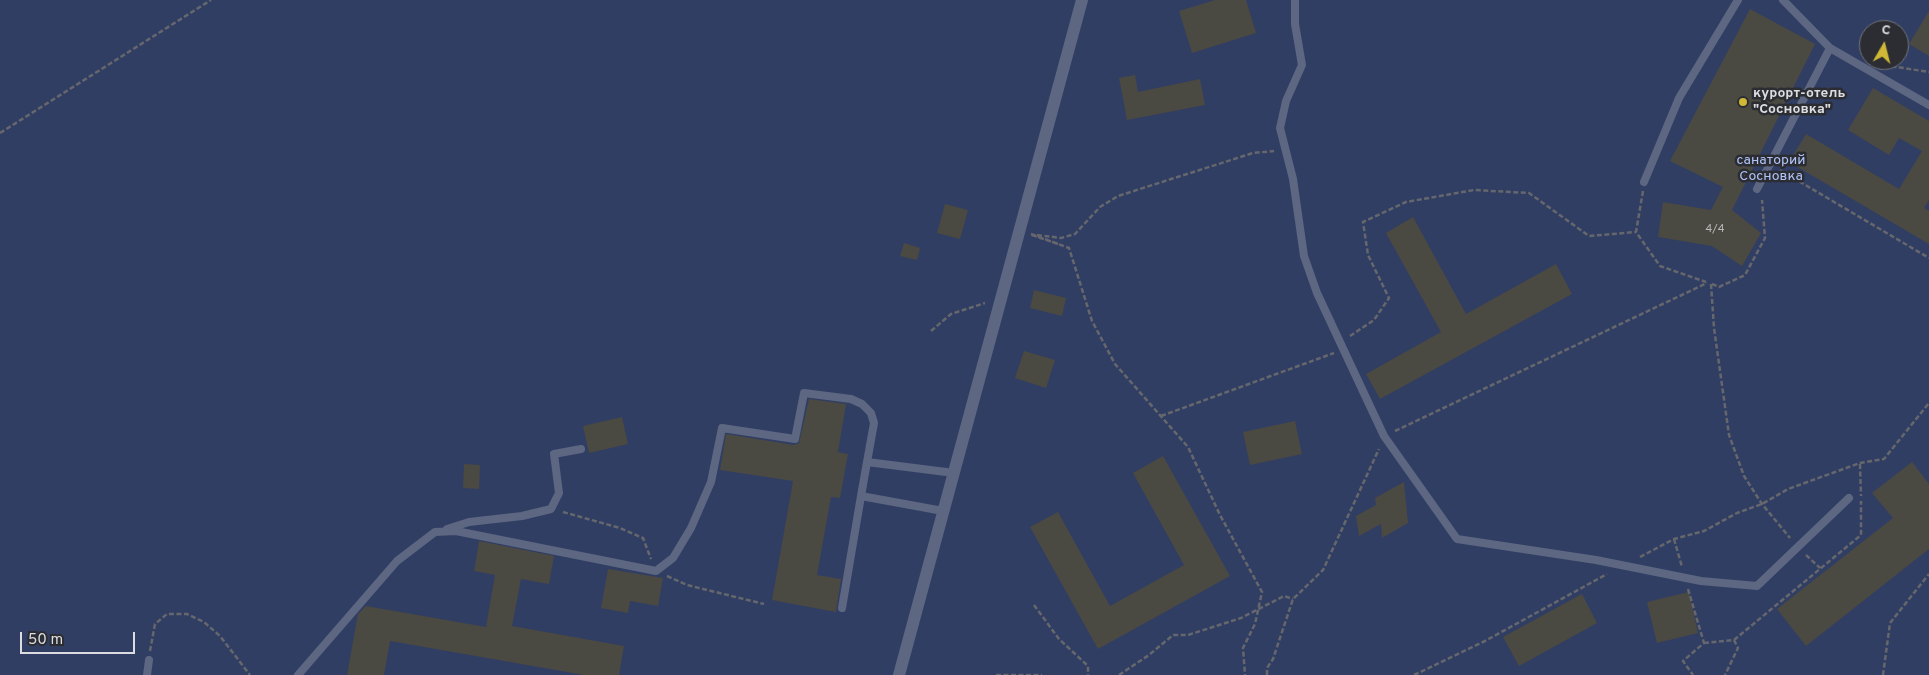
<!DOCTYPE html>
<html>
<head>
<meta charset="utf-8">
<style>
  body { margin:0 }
  #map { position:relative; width:1929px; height:675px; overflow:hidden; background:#2b2d33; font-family:Overpass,sans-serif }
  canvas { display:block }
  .north { position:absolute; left:1859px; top:20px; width:50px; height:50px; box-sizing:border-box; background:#2b2d33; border:1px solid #717378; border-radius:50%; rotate:8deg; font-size:14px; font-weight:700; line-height:20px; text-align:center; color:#dbdde0 }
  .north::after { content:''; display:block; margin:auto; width:18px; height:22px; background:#d0b836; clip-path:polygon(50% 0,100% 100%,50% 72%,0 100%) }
  .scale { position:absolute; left:20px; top:632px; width:115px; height:22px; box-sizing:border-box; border:2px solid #dbdde0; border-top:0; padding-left:6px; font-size:15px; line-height:18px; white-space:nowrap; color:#dbdde0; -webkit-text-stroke:4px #2b2d33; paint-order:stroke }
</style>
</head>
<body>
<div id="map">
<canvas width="1929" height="675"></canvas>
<div class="north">С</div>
<div class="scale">50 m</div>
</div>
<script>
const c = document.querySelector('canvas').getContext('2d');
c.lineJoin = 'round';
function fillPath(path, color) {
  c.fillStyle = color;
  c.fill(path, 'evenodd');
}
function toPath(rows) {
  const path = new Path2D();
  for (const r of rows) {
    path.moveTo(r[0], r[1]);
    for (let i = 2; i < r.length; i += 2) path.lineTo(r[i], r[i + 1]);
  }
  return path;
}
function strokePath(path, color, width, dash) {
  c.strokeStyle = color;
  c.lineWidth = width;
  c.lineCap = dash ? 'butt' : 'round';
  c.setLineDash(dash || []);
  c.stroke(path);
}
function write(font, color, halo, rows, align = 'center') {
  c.font = font + ' Overpass,sans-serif';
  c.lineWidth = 5;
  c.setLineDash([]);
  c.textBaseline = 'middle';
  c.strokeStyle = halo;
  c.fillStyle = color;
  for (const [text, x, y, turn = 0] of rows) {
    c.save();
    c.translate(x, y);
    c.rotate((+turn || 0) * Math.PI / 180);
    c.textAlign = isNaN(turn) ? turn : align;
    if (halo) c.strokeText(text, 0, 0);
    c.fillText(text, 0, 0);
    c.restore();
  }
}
const green = toPath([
  [0,0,1929,0,1929,675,0,675],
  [1869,30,1899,30,1899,60,1869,60]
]);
const building = toPath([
  [1215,0,1246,0,1256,33,1192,53,1179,11],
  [1750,9,1815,44,1732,210,1761,233,1742,266,1712,246,1658,237,1663,202,1711,210,1723,187,1670,161],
  [1929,11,1929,56,1909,44],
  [1135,75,1138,92,1200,79,1205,105,1127,120,1119,78],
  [1873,88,1929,121,1929,200,1924,208,1929,211,1929,244,1789,162,1806,134,1899,189,1922,151,1899,138,1889,155,1848,130],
  [945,204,968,210,960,239,937,233],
  [1413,217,1466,314,1556,264,1572,294,1380,399,1366,374,1441,332,1386,233],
  [904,243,920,248,917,260,900,256],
  [1034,290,1066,298,1062,316,1030,308],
  [1024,351,1055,360,1046,388,1015,378],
  [809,399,846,404,838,452,848,454,840,498,831,497,817,575,841,579,836,612,772,600,793,481,720,470,726,434,794,445,799,443],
  [622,417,628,444,589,453,583,426],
  [1295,421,1302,454,1250,465,1243,432],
  [1163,456,1230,576,1098,649,1030,527,1058,512,1110,606,1184,565,1133,473],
  [1912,462,1929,484,1929,549,1806,646,1777,609,1893,518,1872,493],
  [464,464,480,465,479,489,463,488],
  [1404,482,1408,523,1382,538,1381,524,1359,536,1356,516,1376,505,1375,498],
  [479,541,554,556,549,584,521,579,512,626,624,646,619,675,584,675,390,641,384,675,347,675,358,614,366,606,486,627,495,575,474,571],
  [608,569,663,578,658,606,630,601,628,613,601,608],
  [1689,592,1698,633,1657,643,1647,602],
  [1582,594,1597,623,1519,666,1503,637]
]);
const path = toPath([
  [1884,65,1929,72],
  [0,133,211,0],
  [1780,170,1929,258],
  [1643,191,1636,232,1660,266,1706,282],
  [1031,234,1069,248,1092,321,1115,364,1188,447,1220,515,1262,592,1255,624,1243,648,1245,675],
  [1032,235,1061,245],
  [1037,235,1061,238,1075,234,1100,207,1118,196,1253,153,1274,151],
  [1711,284,1714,328,1729,435,1744,476,1762,504,1790,538],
  [1712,284,1719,287,1745,275,1765,238,1762,200],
  [931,331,951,314,985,303],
  [1350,336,1374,320,1389,298,1368,255,1363,222,1406,202,1474,190,1529,193,1589,236,1636,232],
  [1161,416,1334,353],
  [1395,431,1707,283],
  [1860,464,1861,496],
  [563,512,620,528,643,538,651,559],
  [1674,539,1682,567],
  [1806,555,1820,568],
  [1640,557,1674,539,1704,531,1737,513,1762,504,1788,489,1860,463,1884,459,1929,403],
  [667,576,687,585,764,604],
  [1688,589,1704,643,1683,661,1693,675],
  [1034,605,1059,639,1088,666,1088,675],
  [1734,640,1861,535,1861,501],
  [1704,643,1734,640,1738,648,1725,675],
  [150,651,155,624,167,614,187,614,204,622,220,636,250,675],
  [996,675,1042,675],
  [1119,675,1149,655,1173,635,1188,635,1241,618,1284,596,1293,599],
  [1267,675,1267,668,1273,659,1293,599,1323,570,1379,449],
  [1414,675,1485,641,1607,574],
  [1883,675,1890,623,1929,574]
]);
const lane = toPath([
  [1295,0,1295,24,1302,65,1286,101,1280,128,1293,179,1304,256,1317,293,1384,436,1457,539,1596,560,1701,581,1757,586,1849,498],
  [1830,48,1929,105],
  [1644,182,1679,98,1738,0],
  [1757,189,1830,48,1783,0],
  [943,511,861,496,867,462,954,473],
  [447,529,469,522,522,516,551,509,559,493,554,454,581,449],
  [842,608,861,496],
  [147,675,149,660],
  [298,675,397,561,435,532,456,531,656,571,673,558,691,528,711,482,722,428,795,439,804,393,851,399,862,404,871,413,874,423,867,462]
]);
const street = toPath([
  [899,675,1082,0]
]);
const markers = [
  [1743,102,5,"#d0b836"]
];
const numberNames = [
  ["4/4",1715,230]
];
const poiNames = [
  ["курорт-отель",1753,94],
  ["\"Сосновка\"",1753,110]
];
const parkNames = [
  ["санаторий",1771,161],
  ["Сосновка",1771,177]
];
fillPath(green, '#313e64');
fillPath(building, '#4a4942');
strokePath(path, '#65676c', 2.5, [5, 2.5]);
strokePath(lane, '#5d6781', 8);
strokePath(street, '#5d6781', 12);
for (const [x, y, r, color] of markers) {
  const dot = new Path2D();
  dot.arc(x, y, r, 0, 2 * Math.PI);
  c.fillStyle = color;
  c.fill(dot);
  strokePath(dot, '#2b2d33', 2);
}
write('11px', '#b7b8b8', null, numberNames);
write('bold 14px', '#dbdde0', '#2b2d33', poiNames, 'left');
write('14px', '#b0c3f7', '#2b2d33', parkNames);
</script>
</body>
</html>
